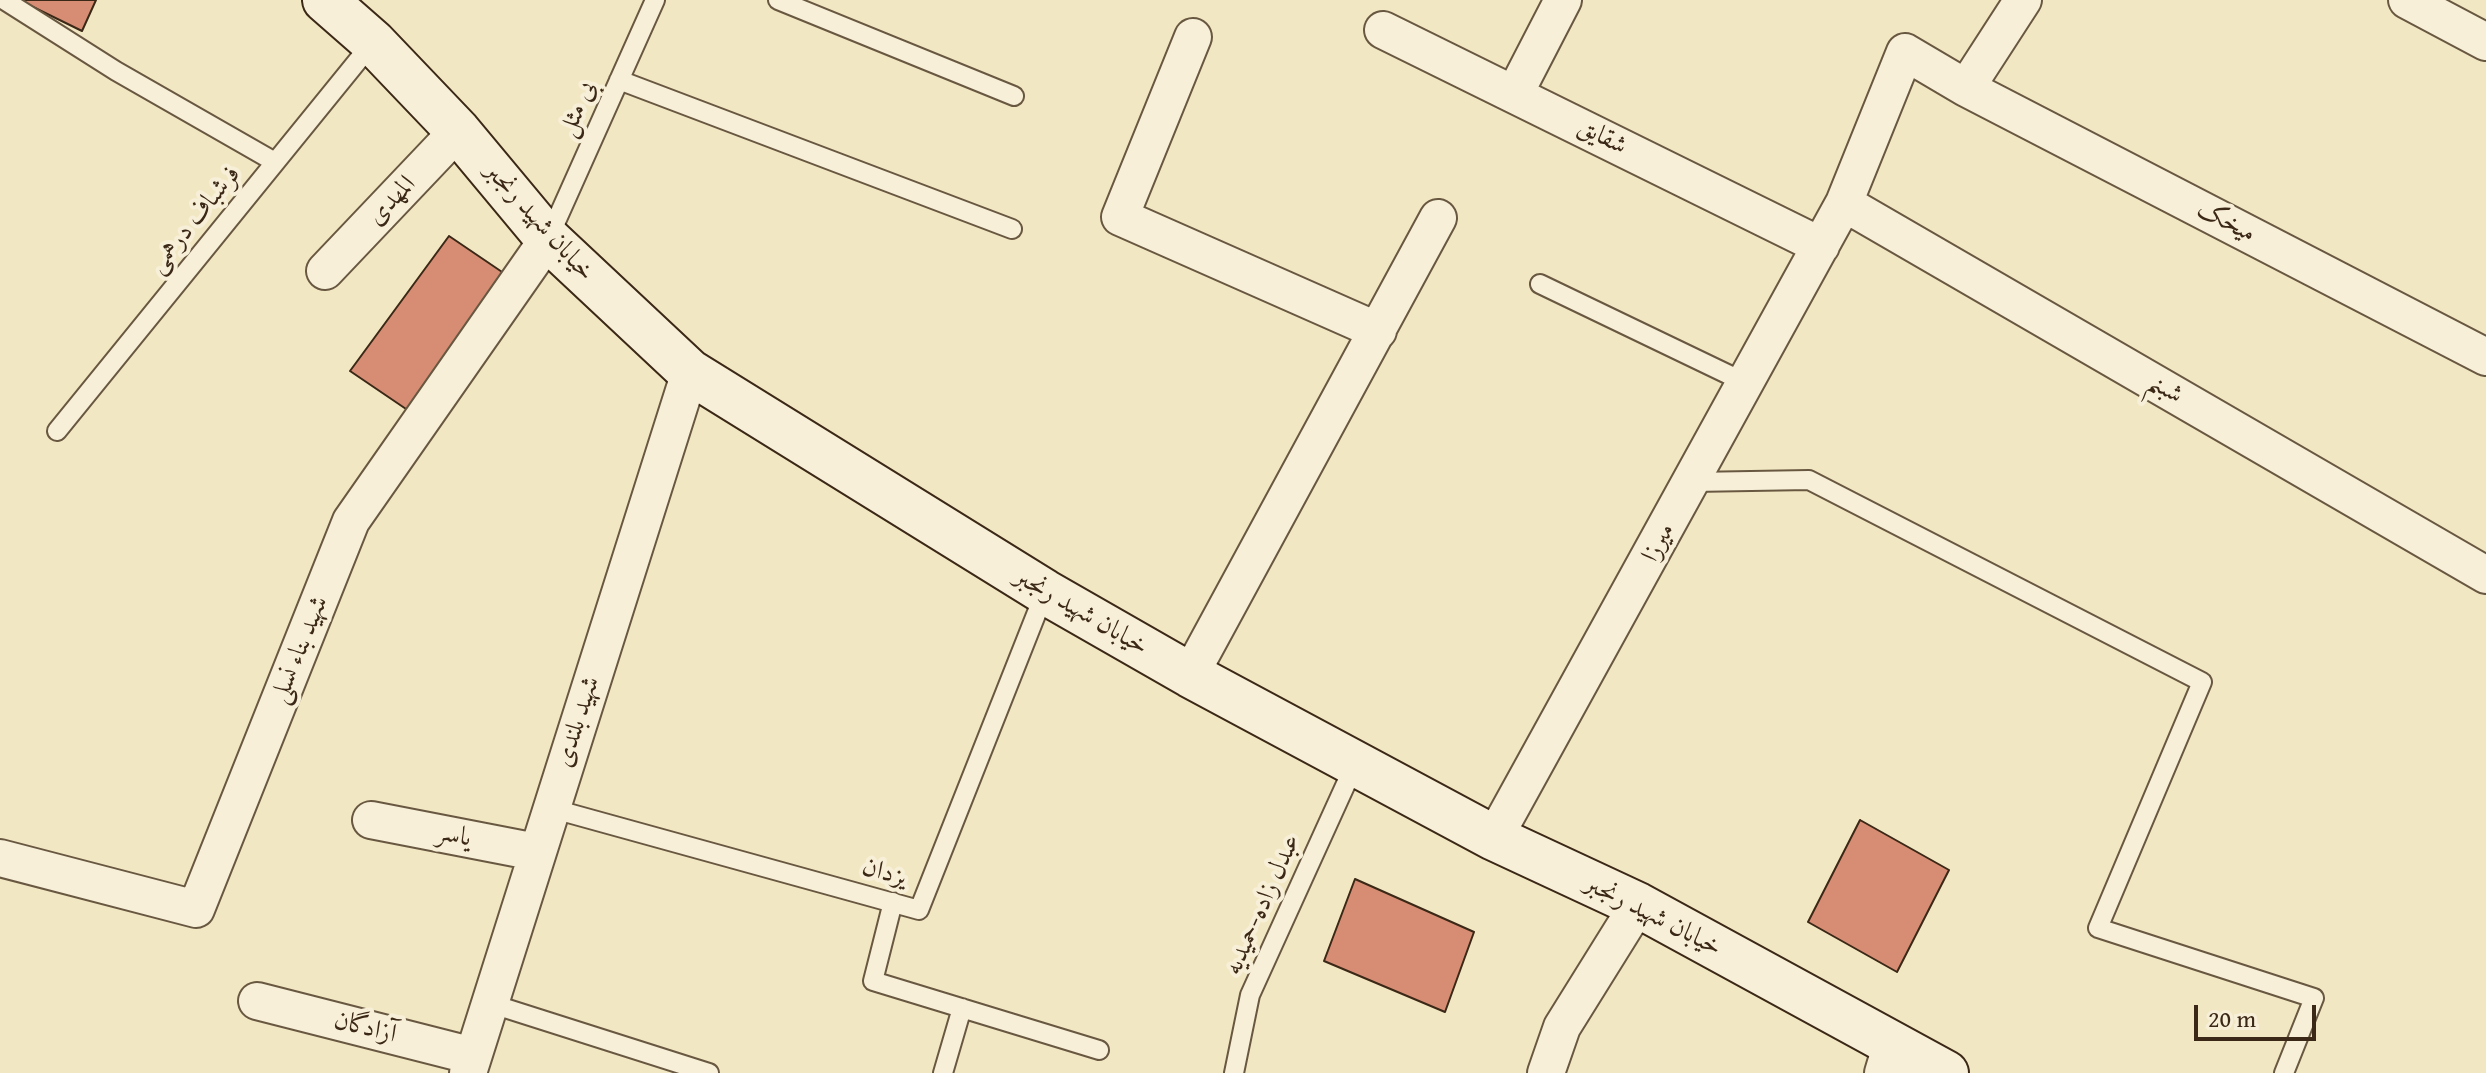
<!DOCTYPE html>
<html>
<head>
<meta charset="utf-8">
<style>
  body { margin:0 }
  #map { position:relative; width:2486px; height:1073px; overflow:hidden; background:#f2e7c3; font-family:"Gentium Book Plus",serif }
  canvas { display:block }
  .scale { position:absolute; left:2194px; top:1005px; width:122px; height:36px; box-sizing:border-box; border:4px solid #3b2816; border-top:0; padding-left:10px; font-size:24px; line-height:28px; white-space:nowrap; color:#3b2816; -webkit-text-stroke:6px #f7efd8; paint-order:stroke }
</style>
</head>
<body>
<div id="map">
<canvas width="2486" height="1073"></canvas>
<div class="scale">20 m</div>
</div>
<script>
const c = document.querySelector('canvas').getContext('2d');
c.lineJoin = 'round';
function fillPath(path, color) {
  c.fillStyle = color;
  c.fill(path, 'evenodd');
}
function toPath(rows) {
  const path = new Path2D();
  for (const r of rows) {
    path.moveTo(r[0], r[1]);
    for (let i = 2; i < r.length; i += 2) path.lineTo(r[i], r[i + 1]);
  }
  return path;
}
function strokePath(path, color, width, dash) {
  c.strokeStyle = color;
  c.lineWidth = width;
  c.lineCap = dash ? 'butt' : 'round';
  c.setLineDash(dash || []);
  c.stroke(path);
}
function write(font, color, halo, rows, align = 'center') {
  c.font = font + ' "Gentium Book Plus",Amiri,serif';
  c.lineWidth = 8;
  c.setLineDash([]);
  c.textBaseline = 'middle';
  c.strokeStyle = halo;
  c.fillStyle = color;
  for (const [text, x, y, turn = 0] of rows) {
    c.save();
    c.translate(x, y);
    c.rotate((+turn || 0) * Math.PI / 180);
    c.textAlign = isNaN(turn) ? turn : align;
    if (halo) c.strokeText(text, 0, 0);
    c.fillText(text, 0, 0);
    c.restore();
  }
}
const building = toPath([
  [19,0,96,0,82,31,19,0],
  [449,236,508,276,409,411,350,371,449,236],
  [1860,820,1949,870,1897,972,1808,922,1860,820],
  [1355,879,1474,932,1445,1012,1324,961,1355,879]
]);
const lane = toPath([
  [4,0,116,71,275,162],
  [778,0,1014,96],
  [619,80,1012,229],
  [549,237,655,0],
  [1540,284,1746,383],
  [57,431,373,42],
  [1693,482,1809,480,2202,682,2098,928,2314,998,2284,1073],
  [550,808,919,910,1045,592],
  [893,902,873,981,1099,1050],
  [489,1003,709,1073],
  [943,1073,962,1008],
  [1234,1073,1250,995,1355,764]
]);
const street = toPath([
  [2407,0,2486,42],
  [1383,30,1821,246],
  [1193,37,1120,217,1378,331],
  [1966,88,2486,357],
  [1515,93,1563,0],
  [1844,203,2486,575],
  [325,271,458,131],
  [1190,675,1438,218],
  [371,820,536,852],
  [1494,838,1844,203,1905,52,1966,88,2023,0],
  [0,858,196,909,351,521,548,239],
  [257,1001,473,1056],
  [468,1073,690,372],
  [1546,1073,1562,1027,1638,905],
  [1883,1073,1892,1043]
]);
const secondary = toPath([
  [325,0,373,42,458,131,548,239,690,372,1045,592,1190,675,1494,838,1638,905,1946,1073]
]);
const streetNames = [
  ["بی مثل",578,109,-66],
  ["شقایق",1602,137,27],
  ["المهدی",392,201,-47],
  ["فرشباف درهمی",195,220,-51],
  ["خیابان شهید رنجبر",539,222,48],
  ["میخک",2226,222,27],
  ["شبنم",2165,389,30],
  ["میرزا",1659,543,-61],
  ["خیابان شهید رنجبر",1081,612,30],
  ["شهید بناء نسلی",300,650,-68],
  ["شهید بلندی",578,722,-72],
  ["یاسر",454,836,11],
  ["یزدان",884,873,16],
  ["عبدل زاده-حمیدیه",1263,905,-66],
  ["خیابان شهید رنجبر",1653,916,27],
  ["آزادگان",365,1028,14]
];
fillPath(building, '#d68d74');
strokePath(building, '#3b2816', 2);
strokePath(lane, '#695841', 22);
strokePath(street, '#695841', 40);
strokePath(secondary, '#3b2816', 48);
strokePath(lane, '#f7efd8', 18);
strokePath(street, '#f7efd8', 36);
strokePath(secondary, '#f7efd8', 44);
write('26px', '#3b2816', '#f7efd8', streetNames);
</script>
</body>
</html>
